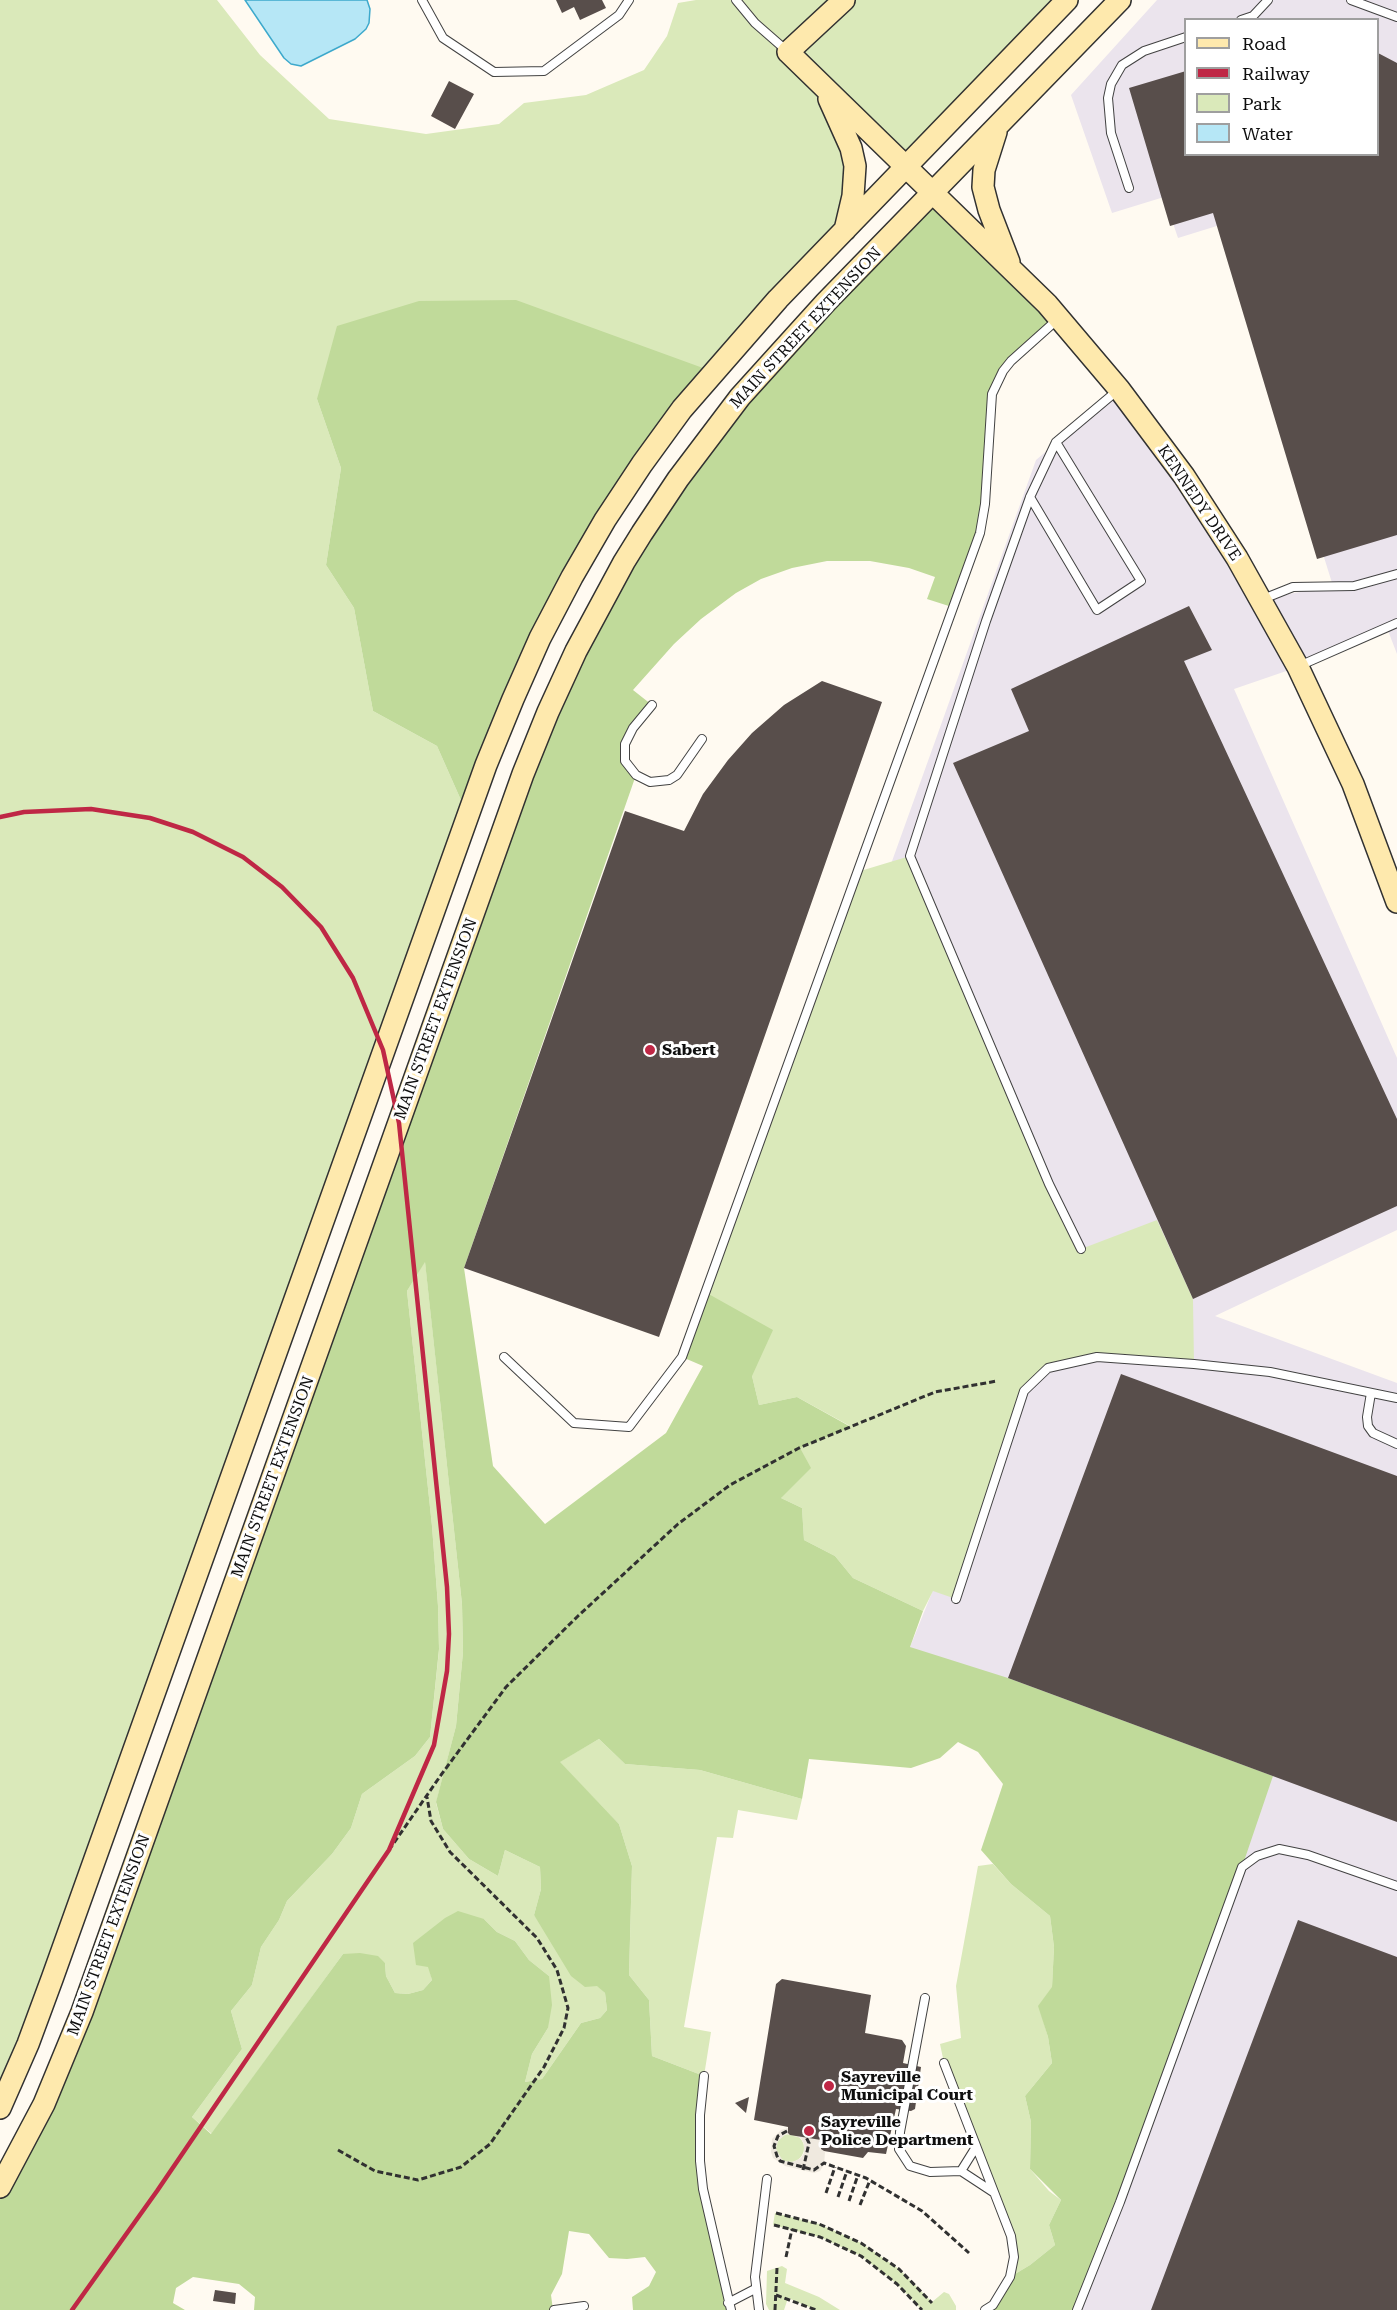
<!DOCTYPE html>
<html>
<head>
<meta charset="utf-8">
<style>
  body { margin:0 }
  #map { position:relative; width:1397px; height:2310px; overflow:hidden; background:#fffaf1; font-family:"Roboto Serif",serif }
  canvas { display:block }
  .legend { position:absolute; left:1184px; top:18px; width:195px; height:138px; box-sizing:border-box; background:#fff; border:2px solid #9f9f9f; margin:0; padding:8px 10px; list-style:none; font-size:18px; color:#0f0f0f }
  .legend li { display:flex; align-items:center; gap:12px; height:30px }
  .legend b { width:30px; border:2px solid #9f9f9f }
</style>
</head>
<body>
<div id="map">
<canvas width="1397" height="2310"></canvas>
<ul class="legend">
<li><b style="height:8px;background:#fee9ad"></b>Road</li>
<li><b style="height:8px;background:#bf2745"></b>Railway</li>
<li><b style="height:16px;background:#dae9ba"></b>Park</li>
<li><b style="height:16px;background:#b6e7f6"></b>Water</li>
</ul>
</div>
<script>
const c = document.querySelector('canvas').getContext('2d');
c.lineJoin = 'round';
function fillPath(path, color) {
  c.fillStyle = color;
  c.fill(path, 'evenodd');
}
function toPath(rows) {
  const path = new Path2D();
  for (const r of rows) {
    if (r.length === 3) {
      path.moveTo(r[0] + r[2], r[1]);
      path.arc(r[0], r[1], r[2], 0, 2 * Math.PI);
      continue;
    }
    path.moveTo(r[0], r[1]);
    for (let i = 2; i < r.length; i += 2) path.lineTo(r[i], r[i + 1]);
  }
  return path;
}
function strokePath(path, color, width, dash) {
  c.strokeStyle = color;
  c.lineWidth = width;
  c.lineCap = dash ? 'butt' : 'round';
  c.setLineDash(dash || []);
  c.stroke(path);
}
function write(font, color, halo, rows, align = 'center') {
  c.font = font + ' "Roboto Serif",serif';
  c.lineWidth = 6;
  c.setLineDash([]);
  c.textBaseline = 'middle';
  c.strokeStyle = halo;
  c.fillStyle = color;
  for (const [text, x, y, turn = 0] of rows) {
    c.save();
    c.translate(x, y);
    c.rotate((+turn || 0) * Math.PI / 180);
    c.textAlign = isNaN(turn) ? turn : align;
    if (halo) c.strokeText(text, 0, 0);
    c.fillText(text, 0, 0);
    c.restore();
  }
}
const industrial = toPath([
  [1157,0,1397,0,1397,654,1387,628,1298,667,1234,689,1397,1058,1397,1230,1215,1316,1397,1383,1397,2310,1062,2310,1242,1867,910,1647,933,1590,891,864,1036,460,1119,389,1261,599,1333,586,1220,225,1178,238,1164,197,1112,213,1071,95],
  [1186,20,1378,20,1378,154,1186,154]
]);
const green = toPath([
  [0,0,217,0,260,55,329,119,426,134,499,124,524,103,586,95,644,70,667,36,678,3,696,0,1067,0,907,167,825,88,851,148,845,230,714,372,317,399,341,468,326,565,354,608,373,711,437,746,468,816,0,2108],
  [910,856,1081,1249,1157,1220,1193,1299,1194,1364,1097,1357,1048,1368,1023,1391,956,1599,933,1591,923,1611,853,1578,835,1556,804,1540,802,1508,781,1498,799,1448,850,1426,797,1397,759,1405,752,1376,705,1292,857,872],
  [425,1261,462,1604,463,1652,456,1726,436,1803,443,1829,469,1859,498,1876,505,1850,540,1867,541,1889,534,1915,605,1993,607,2010,600,2018,581,2023,542,2079,525,2082,532,2054,548,2028,549,1976,529,1960,515,1941,497,1932,484,1919,429,1967,432,1980,423,1990,408,1994,395,1993,386,1976,385,1963,343,1954,212,2134,192,2117,242,2049,231,2011,252,1985,261,1947,279,1920,287,1901,332,1854,351,1828,362,1794,415,1756,430,1737,439,1650,438,1606,432,1526,407,1291],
  [599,1739,625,1764,700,1770,802,1799,797,1820,738,1810,733,1838,717,1837,684,2027,711,2032,704,2076,652,2056,649,2000,629,1975,632,1866,619,1824,559,1762],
  [993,1864,1011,1884,1050,1916,1054,1947,1052,1988,1039,2006,1048,2037,1052,2063,1025,2096,1031,2122,1030,2169,1049,2191,1061,2200,1049,2225,1055,2245,1030,2265,1010,2277,1011,2236,944,2063,940,2044,961,2038,956,1986,978,1866],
  [790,2148,14],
  [775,2213,819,2224,861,2243,899,2269,932,2302,944,2292,949,2294,956,2306,956,2310,922,2310,897,2284,861,2256,820,2237,773,2225],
  [782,2266,787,2269,785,2283,819,2297,840,2310,816,2310,788,2298,784,2310,769,2310,766,2304,767,2271]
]);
const forest = toPath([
  [933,193,1059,318,1023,348,997,382,985,504,952,607,927,599,935,577,909,568,870,561,827,561,792,568,761,579,736,593,701,619,674,644,633,690,652,705,633,728,624,753,636,775,464,1268,493,1466,545,1524,666,1433,703,1366,682,1357,705,1292,773,1330,752,1376,759,1405,797,1397,851,1427,800,1448,811,1468,781,1498,802,1508,804,1540,835,1556,853,1578,923,1611,910,1647,1008,1678,1273,1776,1242,1867,1077,2310,985,2310,1010,2277,1030,2265,1055,2245,1049,2225,1061,2200,1030,2169,1031,2122,1025,2096,1052,2063,1048,2037,1038,2006,1052,1987,1054,1947,1050,1916,1011,1884,981,1850,1003,1784,978,1752,958,1742,940,1758,911,1768,809,1759,802,1799,700,1770,625,1764,599,1739,560,1762,619,1824,632,1866,629,1975,649,2000,652,2056,704,2076,700,2161,731,2310,633,2310,632,2297,649,2286,656,2272,645,2257,627,2259,609,2258,589,2234,569,2231,562,2274,551,2295,553,2310,254,2310,255,2297,239,2284,193,2277,176,2288,173,2303,185,2310,0,2310,0,2187,28,2137,523,774,678,479],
  [425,1262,462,1604,463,1652,456,1726,436,1802,443,1829,469,1859,498,1876,505,1850,540,1867,541,1889,534,1915,571,1976,585,1987,597,1986,605,1993,607,2010,600,2018,581,2023,542,2079,525,2082,532,2054,548,2028,552,2005,549,1976,529,1960,515,1941,497,1932,484,1919,458,1911,445,1918,413,1943,416,1965,428,1967,432,1980,423,1990,408,1994,395,1993,386,1976,385,1963,378,1956,360,1953,343,1954,211,2134,192,2117,242,2049,231,2011,252,1985,261,1947,279,1920,287,1901,332,1854,351,1828,362,1794,415,1756,430,1737,439,1649,438,1606,432,1526,407,1291],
  [516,300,714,372,605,520,468,816,437,746,373,711,354,608,326,565,341,468,317,399,337,326,419,301]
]);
const plaza = toPath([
  [788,2128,788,2133,790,2135,821,2140,821,2149,825,2152,824,2165,820,2171,814,2173,785,2166,773,2158,771,2152,772,2139,781,2130],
  [786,2134,801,2138,804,2144,804,2153,801,2158,793,2162,783,2161,776,2149,778,2141]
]);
const water = toPath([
  [245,0,367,0,370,9,369,23,366,29,355,39,301,66,291,64,284,58,245,0]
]);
const building = toPath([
  [556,0,602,0,606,8,580,20,574,7,562,13],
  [1378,53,1397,63,1397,535,1317,559,1213,213,1170,226,1129,88,1186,71,1186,154,1378,154],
  [449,81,474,94,455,129,431,116],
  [1189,606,1212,650,1184,661,1397,1119,1397,1206,1193,1299,953,763,1029,731,1011,689],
  [822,681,882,702,659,1337,464,1268,625,811,684,831,703,794,728,760,752,733,784,705],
  [1121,1374,1397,1476,1397,1822,1008,1678],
  [1298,1920,1397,1957,1397,2310,1151,2310],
  [782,1979,871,1995,865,2033,902,2040,906,2046,903,2063,921,2067,915,2109,911,2111,896,2109,886,2154,868,2152,863,2158,824,2151,821,2149,821,2140,790,2135,788,2133,788,2127,754,2120,776,1984],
  [749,2097,746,2113,735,2103],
  [215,2290,236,2293,235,2304,213,2301]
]);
const path = toPath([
  [389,1850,441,1775,506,1687,578,1616,678,1524,730,1485,799,1448,935,1392,997,1381],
  [787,2131,778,2136,774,2146,777,2156,780,2161,814,2170,824,2163,866,2178,922,2211,969,2253],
  [338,2150,375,2171,418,2180,461,2167,490,2144,544,2067,564,2028,568,2008,557,1970,537,1938,450,1852,431,1821,427,1797],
  [803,2170,809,2143,806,2137],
  [826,2193,835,2167],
  [838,2197,847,2171],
  [849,2201,858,2175],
  [860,2205,870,2180],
  [776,2213,819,2224,861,2243,899,2269,932,2303],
  [774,2225,820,2237,861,2256,897,2284,922,2310],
  [786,2257,792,2229],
  [776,2295,816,2310],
  [775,2310,777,2268]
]);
const lane = toPath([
  [422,0,443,38,494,72,544,71,619,15,629,0],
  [736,0,755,23,787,51],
  [1351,0,1397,17],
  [1241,20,1253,16,1268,0],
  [1129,188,1111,133,1108,98,1111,84,1122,65,1144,51,1186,37],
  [1030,497,1097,610,1141,581,1056,442],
  [1263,599,1293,587,1354,586,1397,574],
  [1299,666,1397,623],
  [652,705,633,728,625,744,625,761,636,775,650,782,669,780,677,775,702,739],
  [1081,1249,1049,1184,910,856,986,621,1030,497,1056,442,1118,390],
  [504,1357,574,1423,629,1427,682,1357,980,533,985,504,992,394,1003,371,1011,361,1059,318],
  [1371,1393,1367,1417,1368,1426,1373,1433,1397,1444],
  [956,1599,1024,1391,1048,1368,1097,1357,1194,1364,1270,1372,1397,1398],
  [925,1998,900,2132,899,2149,910,2166,930,2172,961,2171,993,2192],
  [944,2063,1011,2236,1014,2257,1010,2277,993,2305,985,2310],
  [704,2076,700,2115,700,2161,703,2189,731,2310],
  [961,2171,976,2147],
  [728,2303,755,2289],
  [554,2310,584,2306],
  [759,2310,755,2277,767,2179],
  [1077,2310,1120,2202,1242,1867,1257,1856,1279,1849,1308,1855,1397,1886]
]);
const secondary = toPath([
  [844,0,788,52,1047,304,1119,389,1184,476,1237,558,1298,667,1353,784,1397,902],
  [829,99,851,148,855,166,853,196,845,230],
  [996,132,984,170,983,187,989,210,1009,262],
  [0,2108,28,2044,52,1979,486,765,513,699,540,638,572,577,605,520,642,464,682,409,778,299,1067,0],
  [0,2187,44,2104,82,2012,523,774,548,712,576,651,624,562,642,533,678,479,740,397,826,302,1120,0]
]);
const rail = toPath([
  [0,817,24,812,91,809,150,818,193,832,243,857,282,887,321,927,353,978,383,1050,399,1123,447,1587,449,1634,447,1671,434,1745,389,1850,157,2191,72,2310]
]);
const markers = [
  [650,1050,6,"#bf2745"],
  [829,2086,6,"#bf2745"],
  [809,2131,6,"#bf2745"]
];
const streetNames = [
  ["MAIN STREET EXTENSION",806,328,-47],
  ["KENNEDY DRIVE",1199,503,56],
  ["MAIN STREET EXTENSION",436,1019,-70],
  ["MAIN STREET EXTENSION",273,1477,-70],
  ["MAIN STREET EXTENSION",109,1935,-70]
];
const poiNames = [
  ["Sabert",662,1050],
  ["Sayreville",841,2077],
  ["Municipal Court",841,2095],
  ["Sayreville",821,2122],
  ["Police Department",821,2140]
];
fillPath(industrial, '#ebe4ed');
fillPath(green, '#dae9ba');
fillPath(forest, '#c0da9a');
fillPath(plaza, '#efe9df');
fillPath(water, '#b6e7f6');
strokePath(water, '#3da9cc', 1.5);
fillPath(building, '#584e4b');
strokePath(lane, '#424242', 10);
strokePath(secondary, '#313131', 24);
strokePath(path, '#313131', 3, [6, 3]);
strokePath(lane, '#fff', 8);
strokePath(secondary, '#fee9ad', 21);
strokePath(rail, '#bf2745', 4.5);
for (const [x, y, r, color] of markers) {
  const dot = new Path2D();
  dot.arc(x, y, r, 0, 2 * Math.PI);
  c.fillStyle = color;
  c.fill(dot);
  strokePath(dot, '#fff', 2);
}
write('16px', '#0f0f0f', '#fff', streetNames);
write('bold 16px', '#0f0f0f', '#fff', poiNames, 'left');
</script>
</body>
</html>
